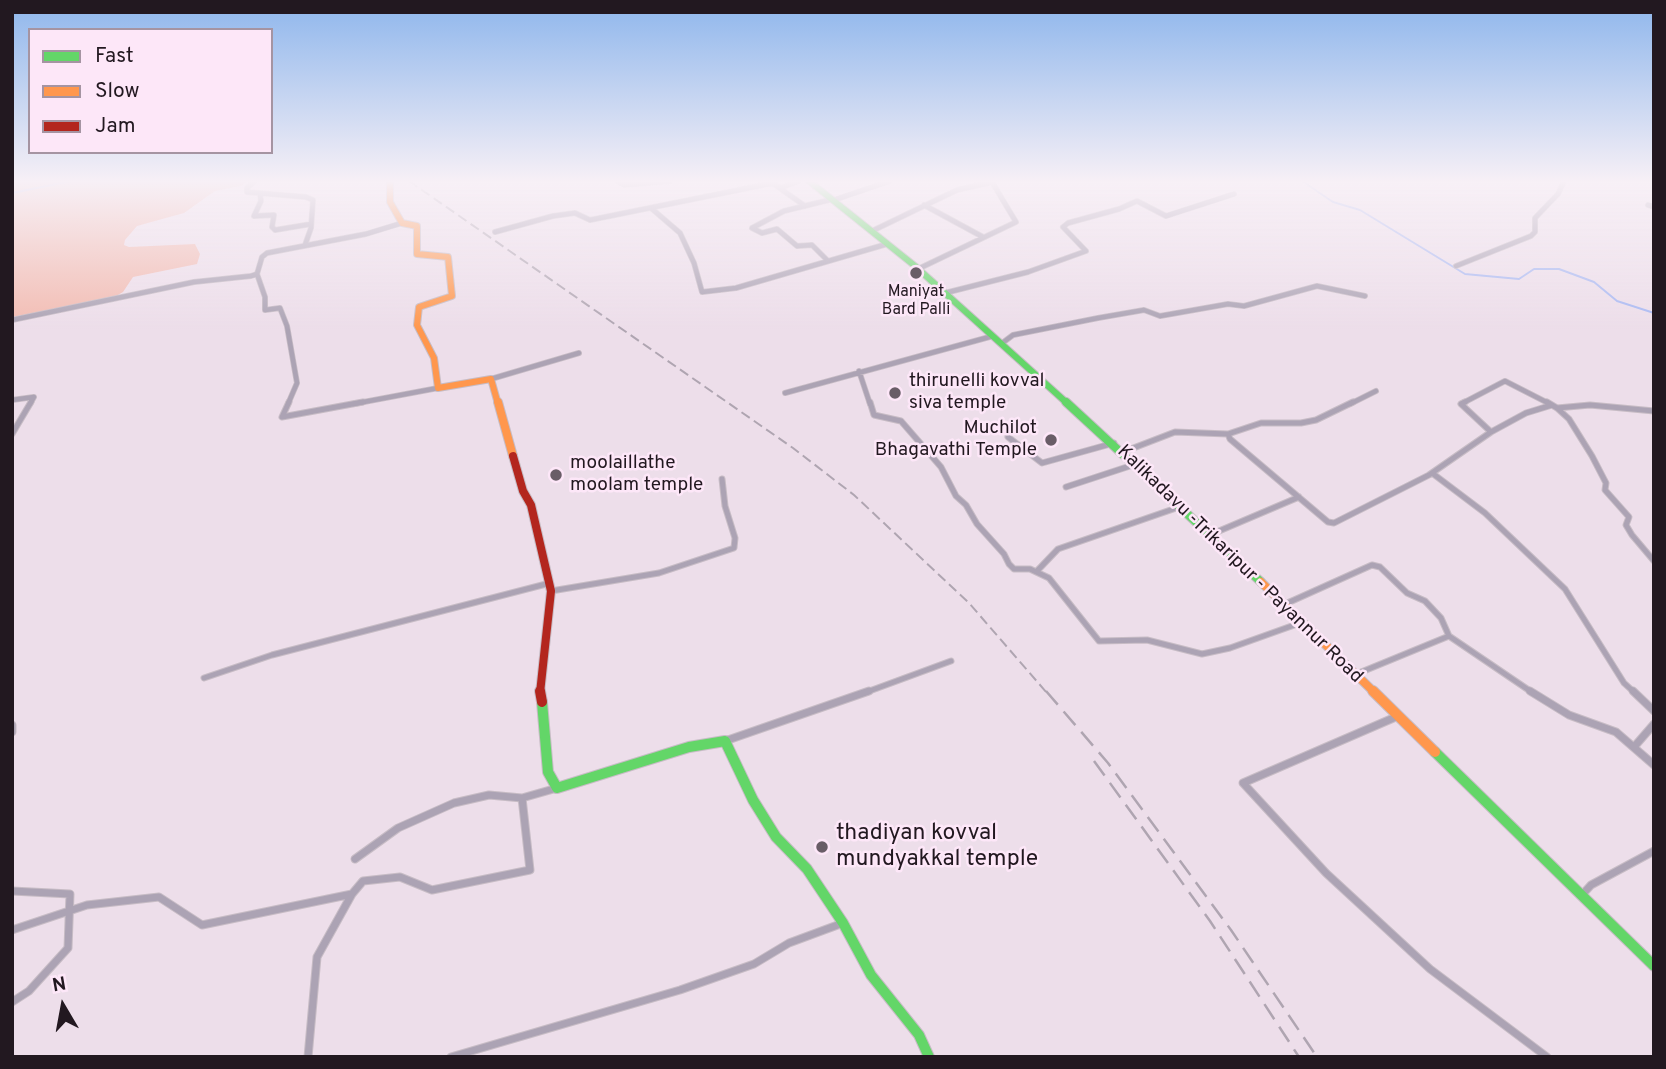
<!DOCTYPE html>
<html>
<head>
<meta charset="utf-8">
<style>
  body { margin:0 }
  #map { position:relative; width:1666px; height:1069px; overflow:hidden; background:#eddeea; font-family:Overpass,sans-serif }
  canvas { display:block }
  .frame { position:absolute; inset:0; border:14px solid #221820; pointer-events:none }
  .legend { position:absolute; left:28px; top:28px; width:245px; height:126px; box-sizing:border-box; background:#fde7f8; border:2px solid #a594a2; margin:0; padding:9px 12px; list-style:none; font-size:21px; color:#221820 }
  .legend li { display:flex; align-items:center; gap:14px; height:35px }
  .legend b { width:35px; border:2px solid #a594a2 }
  .north { position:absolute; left:28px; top:971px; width:70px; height:70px; -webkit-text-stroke:5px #fde7f8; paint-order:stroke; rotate:350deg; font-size:19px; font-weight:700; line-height:28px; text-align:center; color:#221820 }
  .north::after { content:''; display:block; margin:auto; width:24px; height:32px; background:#221820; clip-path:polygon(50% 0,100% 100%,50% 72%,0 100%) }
</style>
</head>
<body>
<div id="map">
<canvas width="1666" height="1069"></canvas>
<div class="frame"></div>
<ul class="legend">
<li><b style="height:9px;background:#63d668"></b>Fast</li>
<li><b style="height:9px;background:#ff974d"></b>Slow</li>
<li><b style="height:9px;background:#b3261e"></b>Jam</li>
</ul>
<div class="north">N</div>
</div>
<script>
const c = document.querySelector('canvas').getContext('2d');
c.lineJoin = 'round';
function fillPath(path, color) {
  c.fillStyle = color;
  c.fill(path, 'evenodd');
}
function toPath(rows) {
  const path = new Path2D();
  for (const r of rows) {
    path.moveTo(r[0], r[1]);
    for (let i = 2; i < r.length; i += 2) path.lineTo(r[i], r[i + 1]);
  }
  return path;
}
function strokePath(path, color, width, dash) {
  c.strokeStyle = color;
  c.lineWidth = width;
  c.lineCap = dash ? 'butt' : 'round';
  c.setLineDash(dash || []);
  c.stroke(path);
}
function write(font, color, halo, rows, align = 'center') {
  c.font = font + ' Overpass,sans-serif';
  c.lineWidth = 5;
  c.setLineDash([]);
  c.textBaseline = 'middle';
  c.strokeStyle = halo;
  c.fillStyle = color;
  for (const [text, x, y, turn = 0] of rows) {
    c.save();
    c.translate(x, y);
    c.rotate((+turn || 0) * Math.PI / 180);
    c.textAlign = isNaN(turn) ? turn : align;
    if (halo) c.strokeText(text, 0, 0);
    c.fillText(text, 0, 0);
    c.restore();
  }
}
const green = toPath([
  [12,181,249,181,241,186,215,191,184,213,137,226,125,240,124,245,129,247,195,244,200,254,197,264,133,277,123,292,111,299,12,317]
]);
const stream = toPath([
  [1302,181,1333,202,1360,210,1465,274,1519,279,1534,269,1559,269,1594,282,1617,301,1654,313],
  [12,193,71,181]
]);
const streetFar2 = toPath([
  [255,181,247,188,247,192,306,197,313,200,311,228,305,245],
  [617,181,624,185,670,181],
  [771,182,805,206],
  [780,188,799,181],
  [260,194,261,201,254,216,274,215,272,227,275,230,311,224],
  [834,200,890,181],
  [924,205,983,237],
  [1648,205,1654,207],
  [651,208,680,233,694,263,702,292,736,288,887,244],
  [872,231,957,190,992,182,1016,222,918,269],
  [495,232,553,216,575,213,590,220,773,183],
  [828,261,812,245,797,246,777,229,762,233,752,228,784,211,833,199],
  [1456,266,1531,236,1535,232,1535,218,1558,194,1564,181],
  [257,274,265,297,265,310,280,308,287,326,297,383,288,404],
  [945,293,1028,272,1086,251,1063,227,1068,223,1119,209,1137,201,1166,216,1234,194],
  [12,320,194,282,251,276,257,274,262,257,267,253,366,234,402,223],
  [1001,344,1013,335,1098,318,1144,310,1160,316,1228,304,1244,306,1317,286,1365,296],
  [859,371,870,404],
  [491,379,579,353],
  [785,393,993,336],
  [12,400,34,397,30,404],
  [353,404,438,388],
  [1350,404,1376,391],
  [1461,404,1505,381,1550,404]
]);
const streetFar1 = toPath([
  [289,402,282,417,363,402],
  [870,402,874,415,901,421,941,467,956,496,966,505,977,524,1004,554,1009,564,1014,569,1030,569,1049,578,1099,641,1147,640,1202,654,1230,648,1300,623],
  [1353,402,1316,420,1301,423,1261,423,1228,434,1230,439,1328,522,1334,523,1429,475,1491,432,1461,404,1465,402],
  [1547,402,1557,408,1590,405,1654,411],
  [1557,408,1569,419,1592,456,1606,483,1605,490,1629,517,1626,525,1632,535,1654,561],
  [1491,432,1526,413,1552,405],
  [12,434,31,402],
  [1008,437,1042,463,1114,443],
  [1123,452,1175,432,1228,434],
  [1432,473,1485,513,1565,589,1624,683,1635,693],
  [1066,487,1136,464],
  [1212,534,1299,497],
  [1037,571,1058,549,1182,506],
  [551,591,659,573,734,548,735,538,725,506,722,479],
  [1283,605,1372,565,1380,567,1407,593,1425,601,1441,618,1449,636],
  [1354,675,1449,636,1533,693],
  [204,678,272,655,550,583],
  [864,693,951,661]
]);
const street = toPath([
  [1530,691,1569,715,1616,732,1654,765],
  [1633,691,1654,711],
  [1398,716,1243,783,1326,873,1430,969,1547,1057],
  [12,725,12,732],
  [725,741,869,691],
  [1634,747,1654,724],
  [355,859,398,828,454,803,489,795,522,798],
  [12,891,70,894,68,948,29,991,12,1002],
  [1581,896,1591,885,1654,851],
  [12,930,87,905,159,897,202,925,352,894],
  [308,1057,317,957,352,894,363,881,400,877,432,890,530,870,522,798,557,788],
  [451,1057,680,990,754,964,789,943,843,923]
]);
const fastFar2 = toPath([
  [809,181,915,266,1068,404]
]);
const fastFar1 = toPath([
  [1066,402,1261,582]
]);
const fast = toPath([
  [542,702,548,772,557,788,689,747,725,741,753,800,776,837,807,869,843,923,871,975,919,1035,929,1057],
  [1435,752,1654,966]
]);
const slowFar2 = toPath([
  [390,181,390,202,402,223,417,226,417,254,448,257,452,296,419,307,417,325,434,358,438,388,491,379,498,404]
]);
const slowFar1 = toPath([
  [498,402,513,456],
  [1261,582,1375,693]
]);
const slow = toPath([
  [1373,691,1435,752]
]);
const jamFar1 = toPath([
  [513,456,523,491,531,505,551,591,540,693]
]);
const jam = toPath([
  [540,691,542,702]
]);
const railFar1 = toPath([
  [409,181,793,448,854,495,969,603,1047,693]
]);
const rail = toPath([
  [1046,691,1108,763,1231,930,1317,1057],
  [1094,761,1210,921,1299,1057]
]);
const markers = [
  [916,273,7,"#695d67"],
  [895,393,7,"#695d67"],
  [1051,440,7,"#695d67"],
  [556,475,7,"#695d67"],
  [822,847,7,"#695d67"]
];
const farPoinames = [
  ["Maniyat",916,293],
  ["Bard Palli",916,311]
];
const poiNames = [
  ["thirunelli kovval",909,382],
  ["siva temple",909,404],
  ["Muchilot",1037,429,"right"],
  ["Bhagavathi Temple",1037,451,"right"],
  ["moolaillathe",570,464],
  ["moolam temple",570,486]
];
const streetNames = [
  ["Kalikadavu -Trikaripur - Payannur Road",1239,565,44]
];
const nearPoinames = [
  ["thadiyan kovval",836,834],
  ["mundyakkal temple",836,860]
];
fillPath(green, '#f2bbb1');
strokePath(stream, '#a8b8f2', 2);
strokePath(streetFar2, '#c7bcc5', 6);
strokePath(streetFar1, '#c7bcc5', 7);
strokePath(street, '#c7bcc5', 9);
strokePath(fastFar2, '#c7bcc5', 8);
strokePath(fastFar1, '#c7bcc5', 10);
strokePath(fast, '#c7bcc5', 12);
strokePath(slowFar2, '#c7bcc5', 8);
strokePath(slowFar1, '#c7bcc5', 10);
strokePath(slow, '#c7bcc5', 12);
strokePath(jamFar1, '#c7bcc5', 10);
strokePath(jam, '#c7bcc5', 12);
strokePath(streetFar2, '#aca3b4', 4.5);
strokePath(streetFar1, '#aca3b4', 5);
strokePath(street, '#aca3b4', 7);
strokePath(fastFar2, '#63d668', 6);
strokePath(fastFar1, '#63d668', 8);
strokePath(fast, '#63d668', 10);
strokePath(slowFar2, '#ff974d', 6);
strokePath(slowFar1, '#ff974d', 8);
strokePath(slow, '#ff974d', 10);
strokePath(jamFar1, '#b3261e', 8);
strokePath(jam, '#b3261e', 10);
strokePath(railFar1, '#afa5b1', 2, [10, 5]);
strokePath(rail, '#afa5b1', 2.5, [18, 9]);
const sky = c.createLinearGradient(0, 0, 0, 330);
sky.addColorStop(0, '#8eb6ec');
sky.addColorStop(0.55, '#f7f0f6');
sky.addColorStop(1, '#f7f0f600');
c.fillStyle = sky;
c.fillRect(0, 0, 1666, 330);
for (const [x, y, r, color] of markers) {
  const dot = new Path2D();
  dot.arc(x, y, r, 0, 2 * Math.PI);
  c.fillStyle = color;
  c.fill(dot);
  strokePath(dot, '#fde7f8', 2.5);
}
write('16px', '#221820', '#fde7f8', farPoinames);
write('19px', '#221820', '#fde7f8', poiNames, 'left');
write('19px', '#221820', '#fde7f8', streetNames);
write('23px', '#221820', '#fde7f8', nearPoinames, 'left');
</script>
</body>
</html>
